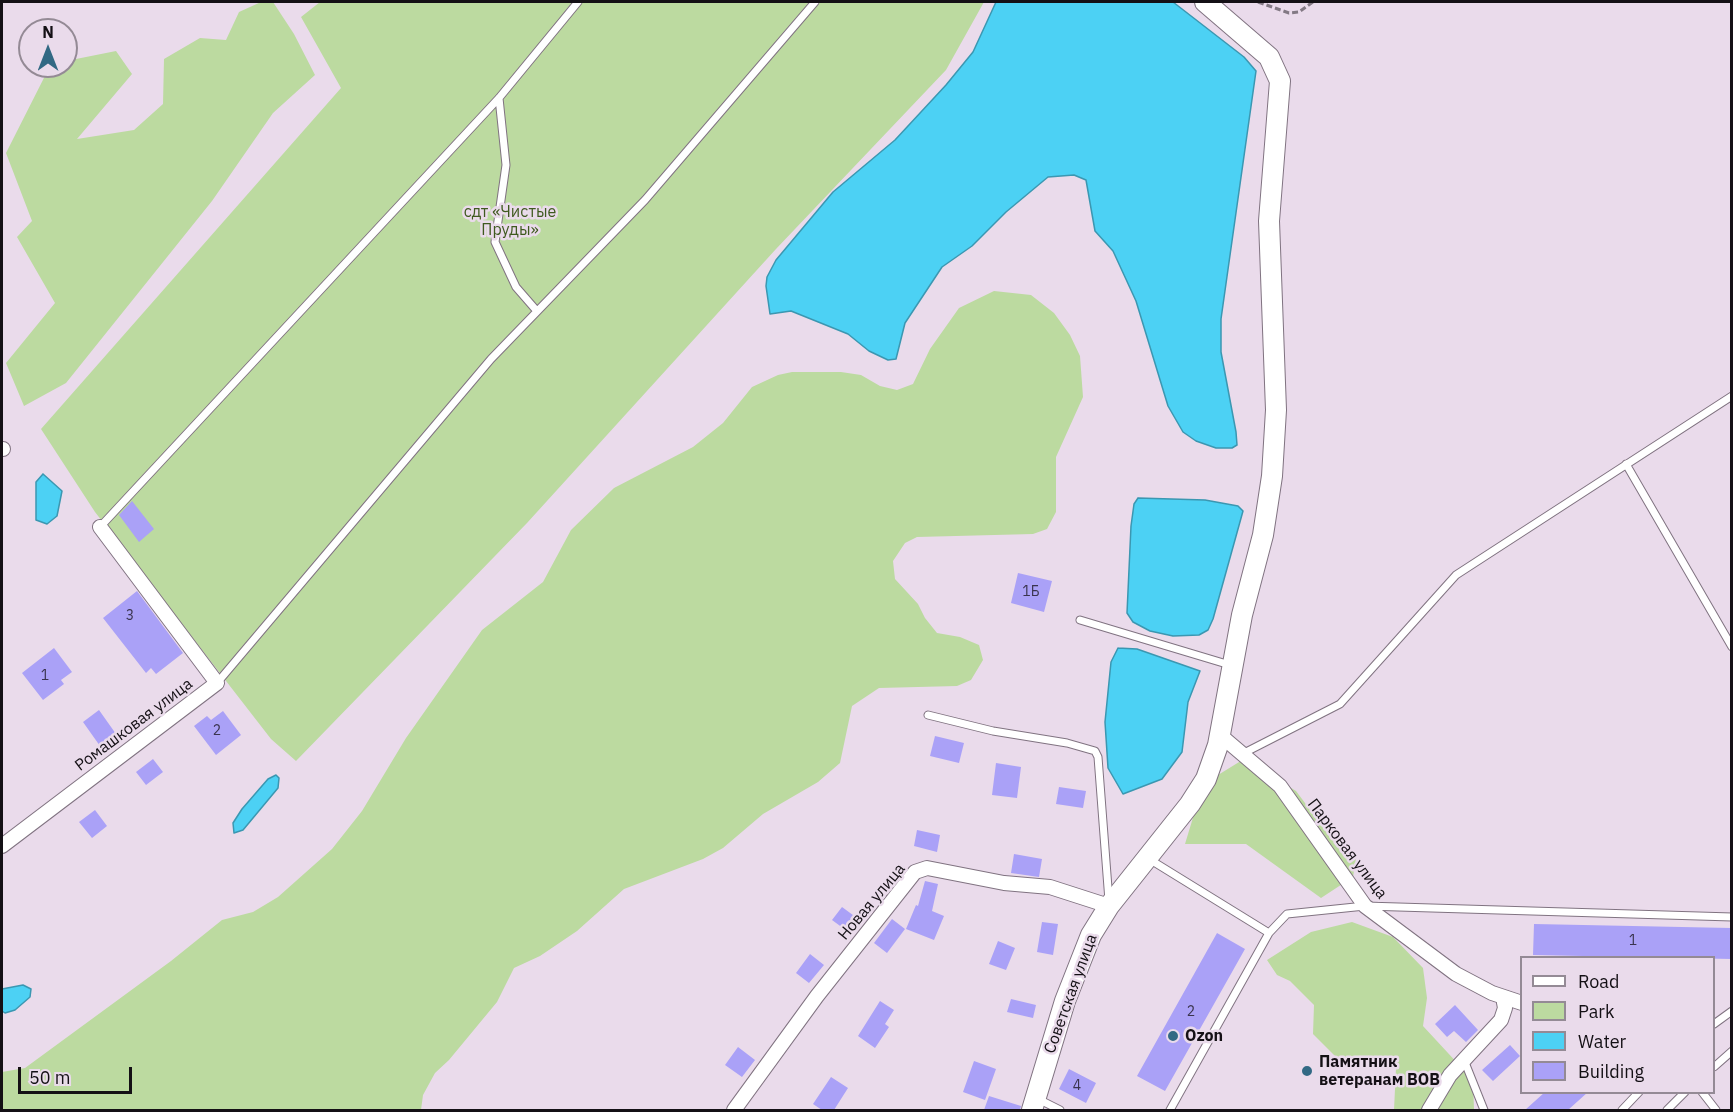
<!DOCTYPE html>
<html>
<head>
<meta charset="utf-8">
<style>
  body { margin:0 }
  #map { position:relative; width:1733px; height:1112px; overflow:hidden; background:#eadbeb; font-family:"IBM Plex Sans",sans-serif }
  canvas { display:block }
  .frame { position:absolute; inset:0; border:3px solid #141015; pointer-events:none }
  .legend { position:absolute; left:1520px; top:956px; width:195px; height:138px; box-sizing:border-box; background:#eadbeb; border:2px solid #948a95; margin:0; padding:8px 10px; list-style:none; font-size:18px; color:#141015 }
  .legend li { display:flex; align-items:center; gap:12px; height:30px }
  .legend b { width:30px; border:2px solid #948a95 }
  .north { position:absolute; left:18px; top:18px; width:60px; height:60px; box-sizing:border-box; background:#eadbeb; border:2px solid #948a95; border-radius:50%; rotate:0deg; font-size:16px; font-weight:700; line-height:24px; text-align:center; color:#141015 }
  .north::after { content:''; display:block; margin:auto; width:21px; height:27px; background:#326984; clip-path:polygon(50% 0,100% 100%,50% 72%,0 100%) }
  .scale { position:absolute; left:18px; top:1067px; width:114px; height:27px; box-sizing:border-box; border:3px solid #141015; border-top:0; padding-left:8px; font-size:18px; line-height:21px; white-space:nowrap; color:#141015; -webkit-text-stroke:4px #eadbeb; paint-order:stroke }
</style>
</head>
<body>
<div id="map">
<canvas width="1733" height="1112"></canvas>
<div class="frame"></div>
<ul class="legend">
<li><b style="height:8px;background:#fff"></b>Road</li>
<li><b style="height:16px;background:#bcdaa0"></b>Park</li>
<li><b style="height:16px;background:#4cd1f4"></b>Water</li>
<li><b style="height:16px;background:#aaa1f7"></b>Building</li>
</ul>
<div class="north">N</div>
<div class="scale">50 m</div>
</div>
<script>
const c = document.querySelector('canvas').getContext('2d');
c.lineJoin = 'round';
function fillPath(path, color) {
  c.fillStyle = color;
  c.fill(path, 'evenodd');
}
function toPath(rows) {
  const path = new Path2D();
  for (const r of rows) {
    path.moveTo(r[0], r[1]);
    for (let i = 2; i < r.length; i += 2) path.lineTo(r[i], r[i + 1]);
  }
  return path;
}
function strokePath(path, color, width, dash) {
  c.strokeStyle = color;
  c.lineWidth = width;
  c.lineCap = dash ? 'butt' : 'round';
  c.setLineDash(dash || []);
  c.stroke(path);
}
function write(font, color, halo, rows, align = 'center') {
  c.font = font + ' "IBM Plex Sans",sans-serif';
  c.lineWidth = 5;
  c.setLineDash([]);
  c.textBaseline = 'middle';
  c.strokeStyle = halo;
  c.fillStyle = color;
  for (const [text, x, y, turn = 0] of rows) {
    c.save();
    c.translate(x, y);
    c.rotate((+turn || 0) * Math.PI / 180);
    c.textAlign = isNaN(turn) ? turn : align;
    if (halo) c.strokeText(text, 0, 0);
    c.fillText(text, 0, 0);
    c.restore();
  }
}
const green = toPath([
  [261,2,273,2,294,34,315,75,273,113,212,201,66,383,24,406,6,363,55,303,17,237,32,221,6,153,50,66,66,66,66,61,116,51,132,74,77,139,134,130,163,104,164,59,200,38,226,40,239,12],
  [320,2,984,2,946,70,776,249,527,523,296,761,271,739,95,512,41,429,341,88,301,17],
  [994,291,1031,295,1054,313,1070,335,1080,356,1083,397,1056,457,1056,512,1047,529,1033,534,917,537,905,543,893,561,895,579,918,604,925,618,937,633,960,637,979,645,983,660,971,680,957,686,879,688,852,706,840,763,818,782,763,814,723,848,703,859,624,889,577,931,540,956,514,968,497,1002,449,1060,435,1073,423,1095,421,1110,2,1110,2,1072,25,1068,171,961,222,920,253,912,278,897,332,849,362,811,406,738,482,630,543,582,571,530,614,488,693,447,723,423,752,387,778,375,792,372,841,372,861,375,880,386,897,390,913,384,930,349,959,308],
  [1244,759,1296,791,1326,831,1356,858,1353,877,1321,898,1246,844,1185,844,1195,811,1218,775],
  [1352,922,1393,937,1423,968,1427,998,1423,1026,1473,1080,1474,1110,1394,1110,1396,1068,1373,1057,1346,1067,1313,1034,1314,1005,1290,981,1277,975,1267,960,1311,932]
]);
const water = toPath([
  [996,2,1173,2,1244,57,1256,71,1221,319,1221,352,1236,432,1237,445,1232,448,1216,448,1196,441,1183,432,1168,406,1136,301,1113,251,1095,231,1086,180,1074,175,1048,177,1006,212,972,246,942,267,905,323,896,359,888,360,869,351,848,334,791,311,770,314,766,286,767,277,776,260,833,192,895,140,946,85,973,52,996,2],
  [43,474,62,491,57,516,47,524,36,520,36,482,43,474],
  [1138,498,1205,500,1238,506,1243,511,1213,619,1208,630,1199,635,1173,636,1150,631,1133,622,1127,613,1131,526,1134,504,1138,498],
  [1118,648,1137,649,1200,671,1188,702,1182,752,1162,779,1123,794,1108,768,1105,722,1111,662,1118,648],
  [276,775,279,778,278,788,243,830,234,833,233,823,242,809,268,779,276,775],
  [23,985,31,989,30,997,15,1010,5,1013,2,1011,2,989,23,985]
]);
const building = toPath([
  [132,501,154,529,139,542,119,515],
  [1018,573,1052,581,1044,612,1011,603],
  [137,591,183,653,156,674,151,668,146,673,103,618],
  [54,648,72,672,61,680,64,684,43,700,22,673],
  [99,710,116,734,100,746,83,722],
  [223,711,241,735,216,755,194,726,207,716,211,720],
  [935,736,964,743,959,763,930,756],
  [153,759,163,772,146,785,136,772],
  [996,763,1021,767,1017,798,992,795],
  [1059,787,1086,791,1083,808,1056,804],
  [95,810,107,826,92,838,79,822],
  [917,830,940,835,937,852,914,846],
  [1014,854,1042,859,1039,877,1011,873],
  [925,881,938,884,932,911,944,916,934,940,906,929,916,905,918,906],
  [842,907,857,918,847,931,832,920],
  [892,919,905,929,887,953,874,943],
  [1042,922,1058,924,1053,955,1037,952],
  [1534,924,1731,928,1731,959,1533,955],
  [1217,933,1245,949,1165,1091,1137,1076],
  [998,941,1015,948,1006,970,989,964],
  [810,954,824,965,809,983,796,973],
  [1011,999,1036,1005,1033,1018,1007,1012],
  [880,1001,894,1010,885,1024,889,1027,875,1048,858,1036],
  [1455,1005,1478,1030,1466,1042,1454,1031,1447,1037,1435,1024],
  [1510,1045,1520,1056,1493,1081,1482,1070],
  [738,1047,755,1060,742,1077,725,1065],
  [974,1061,996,1069,985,1100,963,1092],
  [1069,1069,1096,1083,1086,1103,1059,1089],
  [831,1077,848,1088,834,1110,822,1110,813,1104],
  [1545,1092,1588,1092,1568,1110,1525,1110],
  [989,1096,1021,1106,1020,1110,984,1110]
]);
const path = toPath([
  [1258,2,1289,13,1299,12,1313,2]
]);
const service = toPath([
  [499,98,506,165,495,242,516,287,536,310],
  [1626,464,1732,647],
  [100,527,499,98,578,2],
  [1080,620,1230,665],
  [217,683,491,359,645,200,815,2],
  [928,715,993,731,1067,743,1095,751,1098,757,1109,901],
  [1244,753,1340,704,1456,575,1732,396],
  [1149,859,1269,933],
  [1714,1024,1732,1011],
  [1464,1060,1484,1110],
  [1714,1067,1732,1051],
  [1702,1092,1716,1110],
  [1038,1099,1060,1110],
  [1170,1110,1269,933,1287,914,1365,906,1732,917],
  [1622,1110,1639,1092],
  [1667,1110,1685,1092]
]);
const minor = toPath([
  [2,449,3,449],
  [1220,735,1280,786,1365,906,1456,974,1492,993,1522,1003],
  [2,846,217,683,100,527],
  [734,1110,817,996,915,872,927,868,1004,883,1050,887,1109,906],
  [1429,1110,1450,1075,1501,1020,1505,1008,1503,997]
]);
const secondary = toPath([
  [1032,1110,1065,1001,1091,935,1109,906,1190,804,1206,779,1218,745,1242,615,1263,535,1272,476,1276,410,1269,221,1280,81,1269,57,1205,2]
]);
const markers = [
  [1173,1036,6,"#326984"],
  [1307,1071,6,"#326984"]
];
const numberNames = [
  ["1Б",1031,592],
  ["3",130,616],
  ["1",45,676],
  ["2",217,731],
  ["1",1633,941],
  ["2",1191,1012],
  ["4",1077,1086]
];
const parkNames = [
  ["сдт «Чистые",510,212],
  ["Пруды»",510,230]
];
const streetNames = [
  ["Ромашковая улица",134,725,-37],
  ["Парковая улица",1347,849,53],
  ["Новая улица",872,902,-50],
  ["Советская улица",1071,994,-70]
];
const poiNames = [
  ["Ozon",1185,1036],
  ["Памятник",1319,1062],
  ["ветеранам ВОВ",1319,1080]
];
fillPath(green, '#bcdaa0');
fillPath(water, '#4cd1f4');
strokePath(water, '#3b97b1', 1.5);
fillPath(building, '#aaa1f7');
strokePath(service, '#807381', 9);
strokePath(minor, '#807381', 16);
strokePath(secondary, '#807381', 22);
strokePath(path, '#837984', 3, [6, 3]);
strokePath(service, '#fff', 7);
strokePath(minor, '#fff', 14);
strokePath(secondary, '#fff', 20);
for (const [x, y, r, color] of markers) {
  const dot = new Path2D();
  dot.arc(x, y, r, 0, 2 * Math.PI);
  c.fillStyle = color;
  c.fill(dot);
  strokePath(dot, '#eadbeb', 2);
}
write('14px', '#3a344e', null, numberNames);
write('16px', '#3f5a1f', '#eadbeb', parkNames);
write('16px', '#141015', '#eadbeb', streetNames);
write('bold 16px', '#141015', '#eadbeb', poiNames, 'left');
</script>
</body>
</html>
